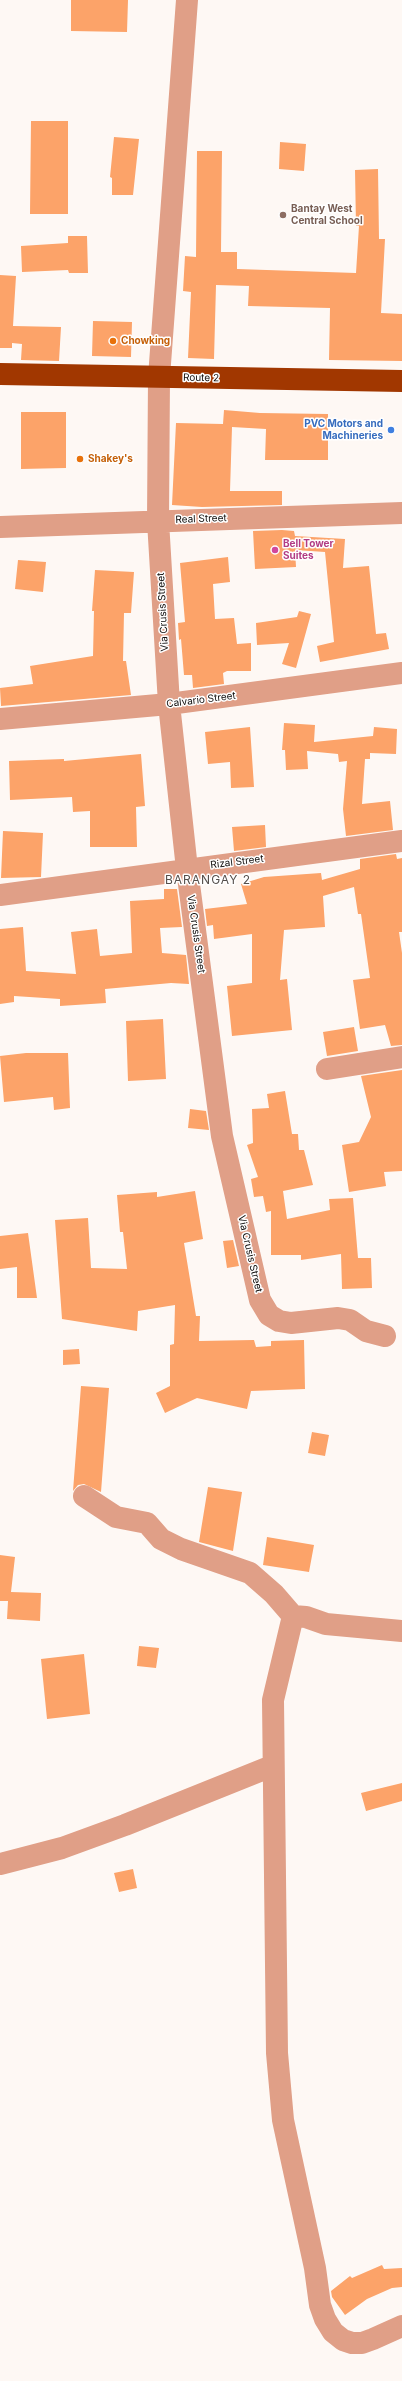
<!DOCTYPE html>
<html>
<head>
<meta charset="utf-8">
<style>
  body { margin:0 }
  canvas { display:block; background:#fef8f4 }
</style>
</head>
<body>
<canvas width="402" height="2381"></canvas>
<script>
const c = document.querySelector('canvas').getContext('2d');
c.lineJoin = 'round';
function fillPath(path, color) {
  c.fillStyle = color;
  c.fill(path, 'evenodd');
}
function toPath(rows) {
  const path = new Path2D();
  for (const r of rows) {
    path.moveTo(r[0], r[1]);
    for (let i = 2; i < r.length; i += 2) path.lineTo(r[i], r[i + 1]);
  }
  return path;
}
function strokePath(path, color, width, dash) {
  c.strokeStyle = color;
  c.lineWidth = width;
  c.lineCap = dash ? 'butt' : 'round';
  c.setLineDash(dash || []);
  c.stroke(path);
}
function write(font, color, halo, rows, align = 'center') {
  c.font = font + ' Inter,sans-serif';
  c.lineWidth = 3;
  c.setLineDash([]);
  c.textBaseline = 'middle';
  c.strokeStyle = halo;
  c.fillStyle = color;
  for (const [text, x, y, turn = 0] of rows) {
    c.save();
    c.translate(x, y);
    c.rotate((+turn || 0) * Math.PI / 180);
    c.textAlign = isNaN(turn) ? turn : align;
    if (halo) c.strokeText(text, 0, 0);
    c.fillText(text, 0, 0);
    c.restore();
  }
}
const building = toPath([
  [71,0,128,0,127,32,71,31],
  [31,121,68,121,68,214,30,214],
  [114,137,139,139,133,195,112,195,112,178,110,177],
  [280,142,306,144,304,171,279,169],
  [197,151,222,151,221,252,237,252,237,269,356,273,359,226,356,226,355,170,378,169,379,239,385,239,381,313,402,314,402,361,329,360,330,308,248,306,249,286,216,285,214,359,188,358,191,292,183,291,185,256,196,257],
  [68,236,87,236,88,273,69,273,68,270,22,272,21,246,68,243],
  [0,275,16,276,13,326,61,327,59,361,21,360,22,344,12,343,12,348,0,348],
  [93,321,132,322,131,357,92,356],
  [224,410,260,413,328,414,328,460,265,460,266,429,232,427,230,491,282,491,282,505,202,507,172,505,176,423,223,424],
  [21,412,66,412,66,468,21,469],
  [282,530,294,531,295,536,345,539,343,568,369,566,376,634,386,633,389,649,320,662,317,646,334,642,325,552,295,550,296,567,255,569,253,531],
  [228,557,230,582,213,584,215,619,234,618,237,644,251,643,251,671,227,671,223,673,224,684,193,688,192,675,184,675,181,639,179,640,178,623,185,622,180,563],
  [18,560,46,562,43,592,15,589],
  [95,570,134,572,131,613,124,613,123,661,126,661,131,695,1,706,0,688,33,684,30,666,93,656,94,611,92,611],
  [299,611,311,614,296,668,282,664,289,643,257,645,256,623,297,617],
  [284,723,315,725,314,742,373,736,374,727,397,729,396,754,370,753,370,759,365,759,362,804,390,801,393,830,346,836,343,809,347,761,339,762,338,754,307,751,308,769,286,770,285,750,282,750],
  [250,727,254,787,231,788,230,762,208,764,205,732],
  [141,754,145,806,136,807,137,847,90,847,90,811,73,812,72,797,10,800,9,761,64,759,64,761],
  [265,825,266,847,234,851,232,827],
  [3,831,43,833,41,877,1,878],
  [396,854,397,859,402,858,402,932,399,932,402,953,402,1045,391,1046,385,1025,360,1029,353,980,370,978,361,914,358,914,354,887,323,896,325,927,284,930,280,980,287,979,292,1030,232,1036,227,986,252,983,252,934,214,939,213,925,207,926,205,909,247,904,241,884,264,877,321,873,322,880,360,869,360,859],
  [164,889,177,889,182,927,160,928,162,953,186,955,189,984,171,983,105,989,106,1003,60,1006,60,999,14,996,14,1002,0,1004,0,929,23,927,26,971,76,974,71,932,97,929,100,956,132,953,130,901,164,899],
  [163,1019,166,1079,128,1081,126,1021],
  [354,1027,358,1051,327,1056,323,1032],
  [26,1053,68,1053,70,1108,54,1110,53,1097,4,1102,0,1056],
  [402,1070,402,1171,384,1172,386,1186,349,1192,342,1145,359,1142,371,1117,361,1076],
  [285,1091,292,1134,298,1134,299,1150,304,1150,313,1185,283,1191,287,1219,330,1210,329,1199,353,1198,358,1258,371,1258,372,1288,342,1289,341,1254,301,1260,301,1255,271,1255,271,1211,266,1212,263,1196,254,1197,251,1179,258,1177,247,1145,253,1143,252,1109,269,1108,267,1094],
  [190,1109,206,1111,209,1130,188,1128],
  [195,1191,203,1239,184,1243,196,1316,200,1316,199,1341,254,1340,256,1347,271,1346,271,1341,304,1340,305,1389,251,1391,247,1409,197,1398,165,1413,156,1393,170,1386,170,1345,174,1344,175,1305,138,1311,137,1331,62,1319,55,1220,88,1218,91,1268,127,1269,123,1232,120,1232,117,1195,157,1192,157,1197],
  [28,1233,37,1298,17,1298,17,1267,0,1269,0,1236],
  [233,1240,239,1266,227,1268,223,1241],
  [79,1349,80,1364,63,1365,63,1350],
  [81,1386,109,1388,101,1492,84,1484,78,1485,73,1491],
  [312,1432,329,1435,325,1456,308,1453],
  [208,1487,242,1492,233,1551,199,1542],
  [267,1537,314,1545,309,1572,263,1565],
  [0,1555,15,1557,11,1592,41,1593,40,1621,7,1619,8,1601,0,1601],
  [139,1646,159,1648,156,1668,137,1666],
  [84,1654,90,1714,47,1719,41,1659],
  [402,1783,402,1801,366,1811,361,1793],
  [133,1869,137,1888,119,1892,114,1873],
  [382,2265,384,2269,402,2268,402,2287,392,2288,367,2299,345,2315,332,2297,331,2291,350,2276,352,2278]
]);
const minor = toPath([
  [187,0,159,377,158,521,169,704,187,869,222,1136,260,1300,269,1315,279,1321,291,1323,338,1318,350,1320,366,1331,385,1336],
  [0,527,402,513],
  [0,719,169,704,402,673],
  [0,895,402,841],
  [327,1069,402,1057],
  [84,1496,116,1517,147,1523,161,1539,181,1549,250,1573,274,1594,293,1616,306,1617,326,1624,402,1631],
  [293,1616,273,1700,277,2053,283,2120,315,2268,320,2305,325,2319,333,2332,343,2340,352,2343,362,2343,373,2339,402,2326],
  [0,1864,62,1848,125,1825,272,1766]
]);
const highway = toPath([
  [0,374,402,381]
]);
const markers = [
  [283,215,4,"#8d6e63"],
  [113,341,4,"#e8710a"],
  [391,430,4,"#3f7fe0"],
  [80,459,4,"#e8710a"],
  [275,550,4,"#d1479c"]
];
const educationNames = [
  ["Bantay West",291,209],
  ["Central School",291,221]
];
const foodNames = [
  ["Chowking",121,341],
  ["Shakey's",88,459]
];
const streetNames = [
  ["Route 2",201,378,1],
  ["Real Street",201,519,-2],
  ["Via Crusis Street",163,612,-93],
  ["Calvario Street",201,700,-7],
  ["Rizal Street",237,862,-7],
  ["Via Crusis Street",196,934,82],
  ["Via Crusis Street",250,1254,77]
];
const shopNames = [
  ["PVC Motors and",383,424],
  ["Machineries",383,436]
];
const hotelNames = [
  ["Bell Tower",283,544],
  ["Suites",283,556]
];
const quarterNames = [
  ["BARANGAY 2",208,880]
];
fillPath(building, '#fca369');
strokePath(minor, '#e09f87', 22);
strokePath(highway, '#a13700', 22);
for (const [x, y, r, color] of markers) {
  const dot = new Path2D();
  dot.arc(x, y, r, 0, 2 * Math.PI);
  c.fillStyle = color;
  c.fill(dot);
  strokePath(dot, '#fff', 1.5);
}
write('bold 10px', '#785e54', '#fff', educationNames, 'left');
write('bold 10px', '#c56008', '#fff', foodNames, 'left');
write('10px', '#0e0c0b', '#fff', streetNames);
write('bold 10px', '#366cbe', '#fff', shopNames, 'right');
write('bold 10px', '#b23c85', '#fff', hotelNames, 'left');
c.letterSpacing = '1px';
write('12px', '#534e4b', '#fff', quarterNames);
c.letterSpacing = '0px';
</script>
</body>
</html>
